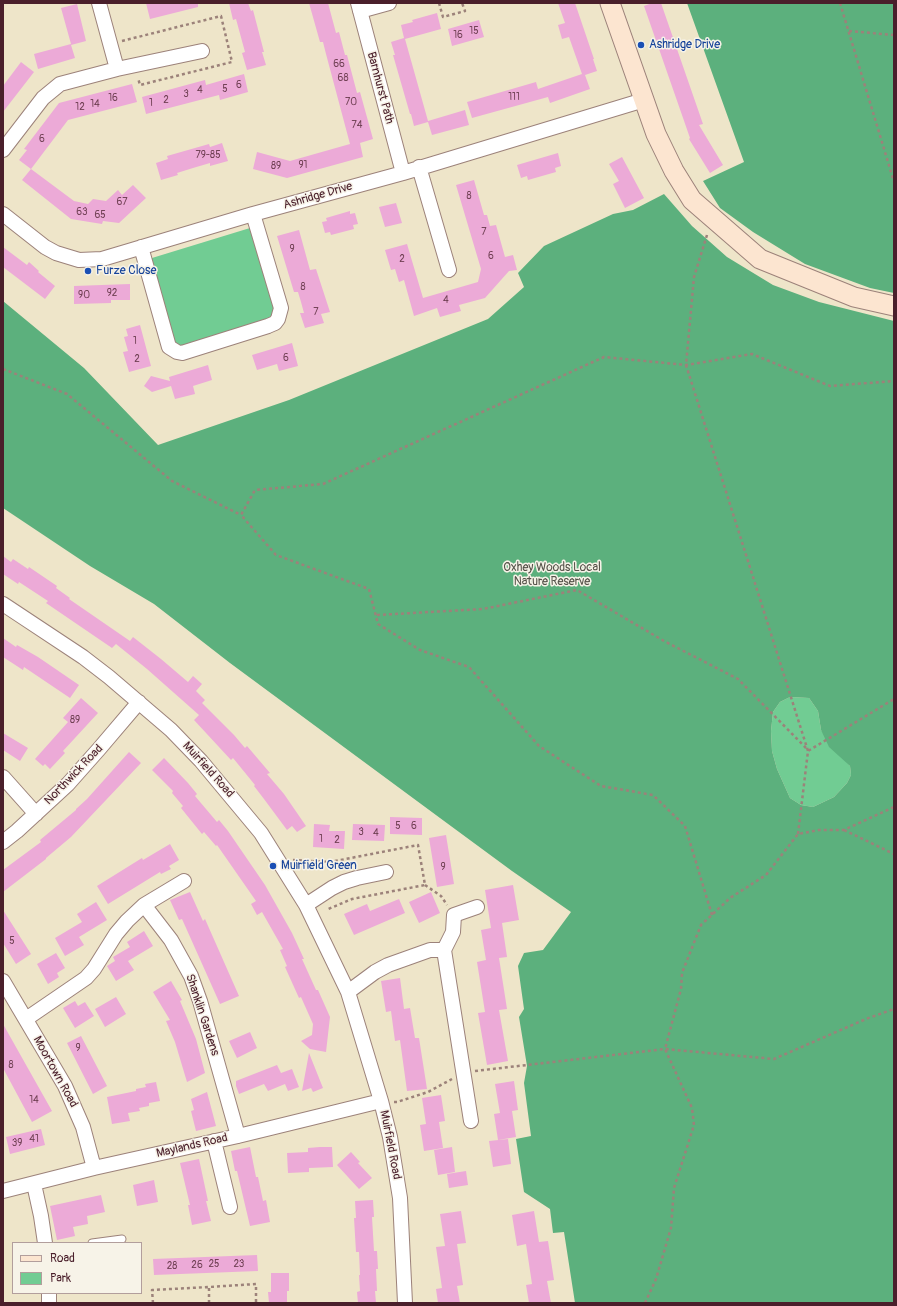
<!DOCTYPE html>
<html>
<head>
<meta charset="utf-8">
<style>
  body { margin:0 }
  #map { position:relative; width:897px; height:1306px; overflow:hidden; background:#eee5c9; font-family:Pangolin,sans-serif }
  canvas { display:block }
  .frame { position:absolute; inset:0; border:4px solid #4a1f2b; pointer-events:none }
  .legend { position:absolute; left:12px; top:1242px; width:130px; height:52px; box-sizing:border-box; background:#f7f3e8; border:1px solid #b29e9c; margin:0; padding:5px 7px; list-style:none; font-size:12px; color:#4a1f2b }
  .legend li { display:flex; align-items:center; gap:8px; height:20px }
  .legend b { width:20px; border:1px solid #b29e9c }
</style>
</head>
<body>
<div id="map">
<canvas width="897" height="1306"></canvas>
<div class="frame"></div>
<ul class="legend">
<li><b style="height:5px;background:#fce5d0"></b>Road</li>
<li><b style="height:11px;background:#71cc93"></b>Park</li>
</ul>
</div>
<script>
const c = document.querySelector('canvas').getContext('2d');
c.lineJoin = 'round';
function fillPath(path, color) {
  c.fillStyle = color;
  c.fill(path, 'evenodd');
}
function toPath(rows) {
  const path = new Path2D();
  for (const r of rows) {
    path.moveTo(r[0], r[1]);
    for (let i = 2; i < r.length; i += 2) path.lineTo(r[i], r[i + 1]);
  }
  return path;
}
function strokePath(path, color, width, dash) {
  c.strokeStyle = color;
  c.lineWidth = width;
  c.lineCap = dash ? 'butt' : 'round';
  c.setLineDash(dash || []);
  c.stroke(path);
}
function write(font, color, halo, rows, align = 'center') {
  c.font = font + ' Pangolin,sans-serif';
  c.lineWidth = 3;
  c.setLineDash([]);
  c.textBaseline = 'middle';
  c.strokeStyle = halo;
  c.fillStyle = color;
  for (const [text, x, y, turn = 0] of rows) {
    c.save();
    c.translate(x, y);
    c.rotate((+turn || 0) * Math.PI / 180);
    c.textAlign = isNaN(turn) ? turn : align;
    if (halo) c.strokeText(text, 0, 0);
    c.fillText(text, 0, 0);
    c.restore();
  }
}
const green = toPath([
  [250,228,274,307,272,315,269,319,183,346,174,344,150,263,152,258],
  [790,697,809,698,818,711,821,730,850,766,851,775,847,783,834,797,813,807,801,805,790,798,777,769,772,751,771,731,773,712,780,702]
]);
const forest = toPath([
  [687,3,894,3,894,293,870,288,805,264,753,232,720,208,703,181,744,162],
  [664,194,692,226,727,257,773,285,819,302,894,321,894,1303,575,1303,564,1232,553,1233,550,1209,524,1192,516,1139,531,1136,524,1083,527,1066,519,1017,524,1009,518,966,524,953,543,950,571,912,512,871,440,818,230,663,154,604,90,566,3,508,3,301,84,368,158,445,289,400,488,319,524,287,518,273,544,246,613,214,633,210],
  [790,697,809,698,818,711,821,730,829,747,850,766,851,775,847,783,834,797,813,807,801,805,790,798,777,769,772,751,771,731,773,712,780,702]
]);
const building = toPath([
  [146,3,198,3,198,7,150,19],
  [229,3,248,3,251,11,253,10,264,52,262,52,266,65,247,70,242,53,245,52,236,19,233,20],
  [309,3,328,3,336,33,339,32,345,55,347,55,357,93,360,92,373,139,360,143,363,157,287,178,253,169,257,152,290,161,350,144,326,54,323,42,320,42],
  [558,3,575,3,594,59,593,59,597,71,585,75,590,89,550,103,548,97,472,118,467,102,536,82,538,89,582,74,569,37,562,39,558,25,565,23],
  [652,3,661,3,703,124,699,125,723,165,710,173,689,139,690,138,644,6],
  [77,4,86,41,71,45,75,58,38,69,34,54,71,44,61,8],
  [437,13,441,29,405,39,428,121,465,110,469,125,432,135,428,122,414,126,411,114,410,114,393,55,395,55,391,42,404,38,401,25,413,22,412,20],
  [479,20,484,37,452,46,448,29],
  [21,62,34,72,3,112,3,86],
  [244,74,248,92,220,100,219,95,146,114,142,97,205,80,206,85],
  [132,84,137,102,68,120,31,169,19,160,27,150,24,149,59,103],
  [222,143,228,161,210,166,210,163,193,168,177,173,178,175,161,180,156,163,168,159,167,156,209,144,210,147],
  [558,153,561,166,555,168,556,172,528,180,527,176,521,178,517,165],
  [622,157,644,198,625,208,613,184,619,181,609,164],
  [31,169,74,201,88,204,93,199,106,201,118,190,122,195,133,185,146,198,119,223,103,221,102,224,71,219,22,180],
  [474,180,484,215,487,215,490,226,496,225,505,257,513,255,517,270,509,271,485,298,459,305,461,311,440,317,437,308,414,316,404,280,399,282,395,269,391,270,385,250,407,244,423,298,478,282,481,269,456,185],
  [396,203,402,223,385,227,379,207],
  [350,211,350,214,355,213,358,224,353,225,354,229,331,235,330,232,325,233,322,222,327,221,326,218],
  [299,230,310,270,316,269,330,312,321,314,324,323,305,328,300,313,304,313,301,302,298,292,294,292,277,236],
  [3,247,27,265,29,262,39,271,38,272,55,286,45,299,3,267],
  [130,284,130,300,111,300,111,303,74,304,74,286],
  [140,325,151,366,129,372,123,352,128,351,124,337,128,336,126,329],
  [292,343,298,366,279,371,277,364,257,370,252,355],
  [208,365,212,380,193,386,195,394,175,399,171,386,152,392,144,386,151,376,170,381,169,377],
  [3,556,11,562,13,559,28,569,29,567,57,586,56,588,70,598,69,599,130,641,133,637,161,659,188,682,193,676,202,684,196,691,205,700,202,703,234,735,245,748,247,746,270,773,267,774,284,794,306,826,297,832,292,826,287,830,264,799,254,786,255,785,233,758,231,760,194,720,199,715,147,669,116,644,112,648,46,603,48,601,19,582,18,584,3,574],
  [3,638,16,647,17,645,38,657,79,685,70,698,24,667,23,670,3,657],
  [81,698,98,713,63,751,65,753,50,769,45,764,43,766,35,759,68,722,63,718],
  [3,733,28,748,20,761,3,750],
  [129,752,141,763,71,837,46,858,46,859,3,892,3,870,41,842,40,840,76,810,76,809,87,799],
  [164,758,188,783,197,794,195,796,217,822,219,820,228,831,265,885,292,933,304,959,302,959,316,990,318,990,330,1017,326,1052,310,1049,301,1041,312,1035,313,1024,301,997,299,998,285,967,287,966,280,950,283,949,262,912,257,915,251,904,256,901,217,845,216,846,204,832,202,834,181,808,183,806,172,793,173,791,152,770],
  [390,817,422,818,422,835,390,834],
  [314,824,330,825,329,831,345,831,344,849,313,847],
  [353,824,385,825,384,841,352,840],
  [446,835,454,884,437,887,429,838],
  [170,844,179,860,169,866,171,869,161,874,160,872,108,904,97,886,142,858,143,860],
  [513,885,519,920,502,923,507,957,499,958,507,1009,499,1010,508,1061,487,1065,478,1013,485,1012,477,962,486,960,481,930,491,928,485,890],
  [190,892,203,921,205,919,239,996,220,1004,182,919,179,920,170,900],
  [431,892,440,913,419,923,409,902],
  [399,899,405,913,354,935,344,914,367,904,370,911],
  [96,902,107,920,79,937,84,945,65,956,55,938,82,922,77,914],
  [3,910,31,954,16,964,3,943],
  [144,931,153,946,128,961,134,970,116,981,107,966,115,961,113,957,130,947,127,942],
  [56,953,65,968,57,973,59,977,48,984,37,964],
  [400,978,404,1009,410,1008,415,1038,419,1038,427,1089,407,1091,400,1040,395,1041,391,1011,386,1012,381,981],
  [171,981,182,1000,180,1001,196,1039,205,1073,187,1082,175,1042,166,1021,170,1020,153,992],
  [116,997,126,1014,105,1027,95,1009],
  [75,1001,78,1006,85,1002,94,1016,75,1028,63,1008],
  [3,1024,52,1111,32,1122,3,1068],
  [250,1032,257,1048,237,1058,229,1041],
  [81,1036,107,1086,93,1094,67,1043],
  [309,1053,323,1088,313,1092,311,1088,302,1091],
  [277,1065,281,1073,292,1069,299,1087,288,1091,285,1084,268,1091,264,1084,239,1094,236,1086,236,1081],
  [514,1081,518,1110,512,1111,516,1137,498,1140,494,1114,500,1113,495,1084],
  [156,1082,160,1101,149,1103,149,1106,139,1108,140,1111,128,1113,130,1121,112,1124,107,1097,136,1091,136,1089,146,1087,145,1084],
  [207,1092,216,1126,196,1131,191,1111,194,1110,191,1099],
  [441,1095,445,1121,439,1122,443,1148,424,1151,420,1125,426,1124,422,1098],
  [41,1129,45,1145,10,1154,6,1137],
  [508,1139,511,1164,493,1167,489,1141],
  [250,1147,256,1177,258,1177,263,1201,266,1200,270,1222,250,1226,237,1171,235,1171,231,1151],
  [320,1147,332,1147,333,1167,309,1168,309,1172,288,1173,287,1153,308,1152,308,1148],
  [452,1147,455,1172,438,1175,434,1150],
  [351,1152,360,1162,358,1163,372,1178,359,1189,337,1165],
  [199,1159,208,1201,206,1201,211,1221,192,1225,188,1205,190,1205,180,1163],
  [466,1171,468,1185,449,1188,447,1174],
  [154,1180,158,1202,137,1206,133,1185],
  [101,1195,105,1212,87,1216,88,1224,73,1227,75,1236,57,1240,50,1206],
  [373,1200,374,1217,372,1217,374,1251,377,1251,378,1269,376,1269,377,1291,375,1291,376,1303,358,1303,357,1292,360,1291,359,1275,360,1275,359,1252,356,1252,354,1218,356,1218,355,1201],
  [461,1211,466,1243,457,1244,463,1285,457,1286,460,1303,438,1303,436,1289,442,1288,436,1247,445,1246,440,1214],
  [534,1211,539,1242,548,1241,554,1280,547,1281,551,1303,529,1303,526,1285,532,1284,526,1244,517,1246,512,1215],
  [257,1255,258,1271,154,1275,153,1259],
  [271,1273,289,1273,289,1291,287,1291,287,1303,269,1303,268,1292,271,1292]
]);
const path = toPath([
  [439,3,443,17,465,11,462,3],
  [840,3,894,182],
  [849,31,894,35],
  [122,41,221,16,232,62,140,85,138,78],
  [707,235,694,277,686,365,808,751],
  [3,369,67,394,172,481,241,515],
  [377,615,483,609,577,590,664,641,738,679,808,750],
  [844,830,894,854],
  [798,834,808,751,894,699],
  [293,860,330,862,418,845,425,885,352,899,326,910],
  [425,885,441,896,447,905],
  [712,915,685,826,653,795,601,786,539,746,469,667,420,650,378,624,369,589,276,555,241,515,255,490,323,484,604,357,686,365,752,354,830,386,894,381],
  [475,1071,665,1049,774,1059,866,1019,894,1009],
  [394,1102,397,1102,428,1092,452,1079],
  [153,1303,152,1290,209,1287],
  [209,1303,209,1287,256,1284,256,1303],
  [645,1303,656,1279,671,1228,674,1188,694,1125,692,1108,665,1049,681,989,682,973,701,925,730,898,766,875,798,834,819,830,844,830,894,807]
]);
const service = toPath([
  [92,1243,122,1239]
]);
const minor = toPath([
  [358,3,403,173],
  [360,11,389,3],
  [117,69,202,51],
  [3,150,43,98,60,84,117,69,99,3],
  [419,167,449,270],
  [3,214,45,247,56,253,79,260,102,259,253,214,403,173,644,100],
  [141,247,169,347,177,352,182,353,268,326,275,323,278,319,281,308,253,214],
  [3,604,83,657,109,677,171,730,201,761,261,833,306,905,348,992,381,1101,390,1137,400,1198,405,1303],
  [3,777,36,814],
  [3,842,17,831,68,784,99,749,139,702],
  [144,905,184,881],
  [306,905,332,888,344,882,357,878,386,872],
  [444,950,453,932,454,915,477,907],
  [3,981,65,1086,83,1127,94,1168],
  [348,992,375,972,388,965,430,950,444,950,471,1121],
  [26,1019,86,978,94,969,116,934,127,921,144,905,171,940,191,976,200,1001,238,1136],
  [214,1141,230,1207],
  [34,1184,41,1216,45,1243],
  [3,1191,94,1168,238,1136,381,1101],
  [49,1293,49,1303]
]);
const secondary = toPath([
  [610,3,656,134,674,171,692,200,760,259,854,297,894,306]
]);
const markers = [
  [641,45,4,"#1a4fb4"],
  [88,271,4,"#1a4fb4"],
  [273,866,4,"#1a4fb4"]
];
const numberNames = [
  ["15",474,31],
  ["16",458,35],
  ["66",339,64],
  ["68",343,78],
  ["6",239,85],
  ["5",225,89],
  ["4",200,90],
  ["3",186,94],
  ["111",514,97],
  ["16",113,98],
  ["2",166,100],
  ["70",351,102],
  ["1",151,103],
  ["14",95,104],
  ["12",80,107],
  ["74",357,125],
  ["6",42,139],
  ["79-85",208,155],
  ["91",303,165],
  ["89",276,166],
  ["8",469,196],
  ["67",122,202],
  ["63",82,212],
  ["65",100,215],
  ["7",484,232],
  ["9",292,249],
  ["6",491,256],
  ["2",402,259],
  ["8",303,287],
  ["92",112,293],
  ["90",84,295],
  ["4",446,300],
  ["7",316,312],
  ["1",135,341],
  ["6",286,358],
  ["2",137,359],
  ["89",75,720],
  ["5",398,826],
  ["6",414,826],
  ["3",361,832],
  ["4",376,833],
  ["1",321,839],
  ["2",337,840],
  ["9",443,867],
  ["5",12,941],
  ["9",78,1048],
  ["8",11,1065],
  ["14",34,1100],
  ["41",34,1139],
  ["39",17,1143],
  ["25",214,1264],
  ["23",239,1264],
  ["26",197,1265],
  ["28",172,1266]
];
const transitNames = [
  ["Ashridge Drive",649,45],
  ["Furze Close",96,271],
  ["Muirfield Green",281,866]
];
const streetNames = [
  ["Barnhurst Path",380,88,75],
  ["Ashridge Drive",318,196,-16],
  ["Muirfield Road",208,770,48],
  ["Northwick Road",74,775,-46],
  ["Shanklin Gardens",202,1015,72],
  ["Moortown Road",55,1072,61],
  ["Muirfield Road",390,1145,79],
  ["Maylands Road",192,1146,-13]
];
const parkNames = [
  ["Oxhey Woods Local",552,568],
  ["Nature Reserve",552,582]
];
fillPath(green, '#71cc93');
fillPath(forest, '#5cb07d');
fillPath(building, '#ecaad7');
strokePath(service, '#9c827a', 9);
strokePath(minor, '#9c827a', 16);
strokePath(secondary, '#9c827a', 21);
strokePath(path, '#9c827a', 2.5, [3, 3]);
strokePath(service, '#fff', 7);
strokePath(minor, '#fff', 14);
strokePath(secondary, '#fce5d0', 19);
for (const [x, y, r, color] of markers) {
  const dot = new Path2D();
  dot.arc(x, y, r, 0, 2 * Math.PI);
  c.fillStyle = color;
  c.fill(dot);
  strokePath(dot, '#f7f3e8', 1.5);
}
write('10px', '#724256', null, numberNames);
write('12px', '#164399', '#f7f3e8', transitNames, 'left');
write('12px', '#4a1f2b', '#f7f3e8', streetNames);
write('12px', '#56534a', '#f7f3e8', parkNames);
</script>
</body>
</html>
